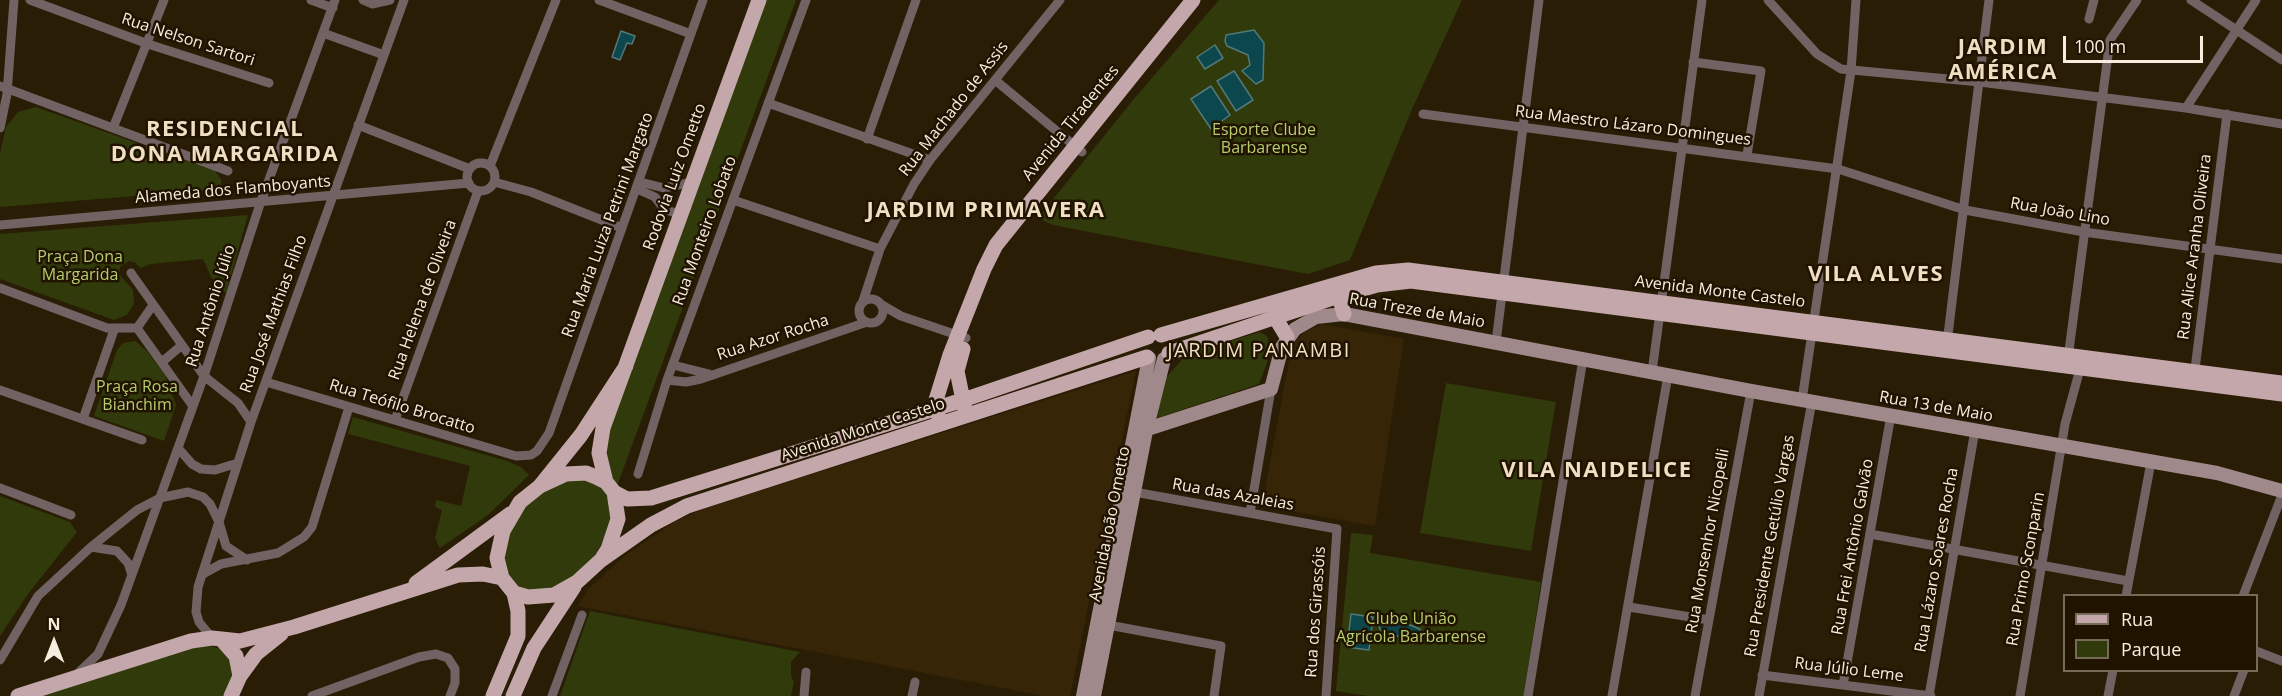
<!DOCTYPE html>
<html>
<head>
<meta charset="utf-8">
<style>
  body { margin:0 }
  #map { position:relative; width:2282px; height:696px; overflow:hidden; background:#2a1d06; font-family:"Open Sans",sans-serif }
  canvas { display:block }
  .legend { position:absolute; left:2063px; top:594px; width:195px; height:78px; box-sizing:border-box; background:#201300; border:2px solid #766b5a; margin:0; padding:8px 10px; list-style:none; font-size:18px; color:#f7eee0 }
  .legend li { display:flex; align-items:center; gap:12px; height:30px }
  .legend b { width:30px; border:2px solid #766b5a }
  .north { position:absolute; left:24px; top:612px; width:60px; height:60px; -webkit-text-stroke:4px #201300; paint-order:stroke; rotate:0deg; font-size:16px; font-weight:700; line-height:24px; text-align:center; color:#f7eee0 }
  .north::after { content:''; display:block; margin:auto; width:21px; height:27px; background:#f7eee0; clip-path:polygon(50% 0,100% 100%,50% 72%,0 100%) }
  .scale { position:absolute; left:2063px; top:36px; width:140px; height:27px; box-sizing:border-box; border:3px solid #f7eee0; border-top:0; padding-left:8px; font-size:18px; line-height:21px; white-space:nowrap; color:#f7eee0; -webkit-text-stroke:4px #201300; paint-order:stroke }
</style>
</head>
<body>
<div id="map">
<canvas width="2282" height="696"></canvas>
<ul class="legend">
<li><b style="height:8px;background:#c4a7aa"></b>Rua</li>
<li><b style="height:16px;background:#303a0a"></b>Parque</li>
</ul>
<div class="north">N</div>
<div class="scale">100 m</div>
</div>
<script>
const c = document.querySelector('canvas').getContext('2d');
c.lineJoin = 'round';
function fillPath(path, color) {
  c.fillStyle = color;
  c.fill(path, 'evenodd');
}
function toPath(rows) {
  const path = new Path2D();
  for (const r of rows) {
    if (r.length === 3) {
      path.moveTo(r[0] + r[2], r[1]);
      path.arc(r[0], r[1], r[2], 0, 2 * Math.PI);
      continue;
    }
    path.moveTo(r[0], r[1]);
    for (let i = 2; i < r.length; i += 2) path.lineTo(r[i], r[i + 1]);
  }
  return path;
}
function strokePath(path, color, width, dash) {
  c.strokeStyle = color;
  c.lineWidth = width;
  c.lineCap = dash ? 'butt' : 'round';
  c.setLineDash(dash || []);
  c.stroke(path);
}
function write(font, color, halo, rows, align = 'center') {
  c.font = font + ' "Open Sans",sans-serif';
  c.lineWidth = 5;
  c.setLineDash([]);
  c.textBaseline = 'middle';
  c.strokeStyle = halo;
  c.fillStyle = color;
  for (const [text, x, y, turn = 0] of rows) {
    c.save();
    c.translate(x, y);
    c.rotate((+turn || 0) * Math.PI / 180);
    c.textAlign = isNaN(turn) ? turn : align;
    if (halo) c.strokeText(text, 0, 0);
    c.fillText(text, 0, 0);
    c.restore();
  }
}
const built = toPath([
  [1322,324,1404,339,1375,526,1262,506,1292,345,1305,332],
  [1136,371,1070,696,1044,696,578,606,588,589,627,554,674,522,700,510]
]);
const green = toPath([
  [762,0,796,0,617,486,604,463,606,429],
  [1219,0,1462,0,1412,109,1350,260,1308,274,1302,273,1053,225,1038,218,1133,100],
  [36,107,215,171,221,179,222,189,0,207,0,153,6,127,18,112],
  [248,215,226,293,211,277,203,259,151,264,140,268,136,263,129,261,120,267,119,274,133,290,134,304,127,315,114,320,0,279,0,234],
  [1260,332,1267,336,1270,346,1267,363,1259,384,1157,418,1163,381,1187,354],
  [135,341,147,351,165,375,176,405,164,441,94,416,117,350,123,343],
  [1446,383,1556,402,1531,551,1420,533],
  [353,417,507,461,521,467,529,475,488,515,440,548,435,538,442,510,435,507,436,500,461,506,470,466,348,434],
  [578,478,598,485,607,495,612,511,610,529,592,560,563,585,528,594,507,580,502,545,515,514,555,483],
  [0,496,70,522,77,532,28,594,0,636],
  [1351,533,1373,535,1370,553,1541,582,1524,696,1368,696,1336,691],
  [590,611,800,652,791,662,791,676,794,682,791,696,560,696],
  [202,644,222,649,229,656,234,675,223,696,34,696]
]);
const water = toPath([
  [1254,30,1264,43,1263,80,1256,84,1242,71,1250,65,1248,55,1227,46,1225,41,1226,35,1254,30],
  [621,31,635,36,632,44,627,43,620,60,612,57,621,31],
  [1215,45,1223,58,1205,69,1197,57,1215,45],
  [1234,71,1253,100,1236,111,1217,81,1234,71],
  [1211,86,1230,115,1211,129,1191,99,1211,86],
  [1351,614,1373,617,1369,650,1347,647,1351,614],
  [1390,617,1420,629,1423,638,1413,644,1402,636,1395,636,1386,642,1379,627,1382,619,1390,617]
]);
const street = toPath([
  [30,0,148,44,269,83],
  [311,0,333,8],
  [363,0,372,4,390,0],
  [599,0,691,34],
  [1768,0,1817,54,1841,69,1980,82,2186,108,2282,124],
  [2191,0,2282,60],
  [2089,19,2094,0],
  [323,33,384,55],
  [1693,62,1761,71,1747,155],
  [995,80,1082,152],
  [0,86,228,171],
  [768,103,930,160],
  [2186,108,2256,0],
  [1423,114,1838,169,1965,210,2084,232,2282,259],
  [358,125,470,169],
  [0,128,7,94,14,0],
  [113,128,164,0],
  [867,139,916,0],
  [481,177,14],
  [490,166,556,0],
  [494,182,531,192,622,228],
  [640,182,664,188,693,182],
  [637,189,655,197,664,209,681,215],
  [733,200,880,249],
  [0,225,469,183],
  [131,273,204,376,238,403,251,422],
  [0,288,107,328,137,328,192,405],
  [871,311,12],
  [863,301,880,249,914,184,930,160,1060,0],
  [882,305,901,316,966,338],
  [137,328,153,305],
  [1496,342,1539,0],
  [1947,343,1989,0],
  [2068,358,2110,40,2137,0],
  [162,362,182,345],
  [673,365,709,374],
  [1652,372,1702,0],
  [2194,377,2227,114],
  [667,380,686,382,701,379,867,322],
  [266,382,516,456,531,455,537,451,549,433,703,0],
  [0,390,142,440],
  [1802,400,1851,71,1856,0],
  [83,419,114,330],
  [395,420,478,191],
  [178,448,192,464,201,469,215,470,238,463],
  [638,474,667,380,806,0],
  [0,488,71,515],
  [1129,491,1337,529,1326,696],
  [1250,513,1271,389],
  [1870,534,2128,581],
  [91,547,117,551,128,563,132,575],
  [203,574,221,564,278,553,304,537,312,527,349,407],
  [2126,596,2151,462],
  [2243,596,2282,495],
  [1629,607,1709,620],
  [1103,624,1221,646,1214,696],
  [212,638,199,622,196,612,198,587,251,422,404,0],
  [2256,651,2282,661],
  [0,660,38,596,91,547,137,510,160,498,188,492,203,497,210,504,219,522,226,546,247,560],
  [76,675,98,654,121,605,204,376,260,204,335,0],
  [1762,675,1931,696],
  [1843,685,1891,415],
  [312,696,419,657,436,654,448,658,455,669,455,683,450,696],
  [552,696,582,615],
  [804,696,806,672],
  [912,696,915,682],
  [1528,696,1583,359],
  [1612,696,1668,375],
  [1695,696,1751,391],
  [1759,696,1812,401],
  [1929,696,1975,430],
  [2020,696,2065,424,2080,369],
  [2108,696,2113,670],
  [2234,696,2244,670]
]);
const secondary = toPath([
  [1135,433,1271,389,1282,347,1295,329,1316,317,1344,314,1751,391,2217,473,2282,491],
  [1083,696,1149,358],
  [1094,696,1146,431,1164,359]
]);
const primary = toPath([
  [1339,296,1344,314],
  [1275,317,1287,337],
  [1161,335,1376,273,1408,270,2282,383],
  [963,349,957,371,965,410],
  [1169,353,1339,296,1377,285,1411,281,2282,394],
  [938,415,936,400,950,355,984,269,996,245,1193,0],
  [606,482,599,453,603,428,759,0],
  [540,486,566,474,586,473,596,477,606,482,614,492,618,519,608,549,601,560,577,582,554,595,528,597,514,593,502,578,497,558,503,531,520,502,540,486,581,435,626,366],
  [614,492,627,499,651,498,963,400,1148,337],
  [601,560,651,525,687,506,1147,357],
  [416,583,510,514],
  [222,640,236,656,240,676],
  [18,696,191,641,212,638,240,641,294,627,458,575,483,574,502,578],
  [231,696,240,676,256,654,281,634],
  [493,696,518,636,518,611,514,593],
  [513,696,534,648,574,587]
]);
const streetNames = [
  ["Rua Nelson Sartori",188,40,18],
  ["Rua Machado de Assis",954,109,-52],
  ["Avenida Tiradentes",1071,123,-51],
  ["Rua Maestro Lázaro Domingues",1633,126,7],
  ["Rodovia Luiz Ometto",675,177,-70],
  ["Alameda dos Flamboyants",233,190,-5],
  ["Rua João Lino",2060,212,10],
  ["Rua Maria Luiza Petrini Margato",608,225,-70],
  ["Rua Monteiro Lobato",705,231,-70],
  ["Rua Alice Aranha Oliveira",2195,247,-83],
  ["Avenida Monte Castelo",1720,292,7],
  ["Rua Helena de Oliveira",423,300,-70],
  ["Rua Antônio Júlio",211,306,-72],
  ["Rua Treze de Maio",1417,311,10],
  ["Rua José Mathias Filho",274,314,-70],
  ["Rua Azor Rocha",773,338,-18],
  ["Rua Teófilo Brocatto",402,407,17],
  ["Rua 13 de Maio",1936,407,10],
  ["Avenida Monte Castelo",863,430,-18],
  ["Rua das Azaleias",1233,495,10],
  ["Avenida João Ometto",1110,524,-79],
  ["Rua Monsenhor Nicopelli",1708,541,-80],
  ["Rua Presidente Getúlio Vargas",1770,546,-80],
  ["Rua Frei Antônio Galvão",1853,547,-80],
  ["Rua Lázaro Soares Rocha",1937,560,-80],
  ["Rua Primo Sconparin",2026,569,-80],
  ["Rua dos Girassóis",1316,612,-86],
  ["Rua Júlio Leme",1849,670,7]
];
const parkNames = [
  ["Esporte Clube",1264,130],
  ["Barbarense",1264,148],
  ["Praça Dona",80,257],
  ["Margarida",80,275],
  ["Praça Rosa",137,387],
  ["Bianchim",137,405],
  ["Clube União",1411,619],
  ["Agrícola Barbarense",1411,637]
];
const quarterNames = [
  ["JARDIM PANAMBI",1259,351]
];
const districtNames = [
  ["JARDIM",2003,48],
  ["AMÉRICA",2003,73],
  ["RESIDENCIAL",225,130],
  ["DONA MARGARIDA",225,155],
  ["JARDIM PRIMAVERA",986,211],
  ["VILA ALVES",1876,275],
  ["VILA NAIDELICE",1597,471]
];
fillPath(built, '#362506');
fillPath(green, '#303a0a');
fillPath(water, '#0b474d');
strokePath(water, '#527979', 1.5);
strokePath(street, '#716364', 9);
strokePath(secondary, '#a0898b', 14);
strokePath(primary, '#c4a7aa', 15);
write('16px', '#f7eee0', '#201300', streetNames);
write('16px', '#b5cd6c', '#201300', parkNames);
c.letterSpacing = '1.5px';
write('20px', '#f1dfc4', '#201300', quarterNames);
c.letterSpacing = '0px';
c.letterSpacing = '1.5px';
write('bold 22px', '#f1dfc4', '#201300', districtNames);
c.letterSpacing = '0px';
</script>
</body>
</html>
